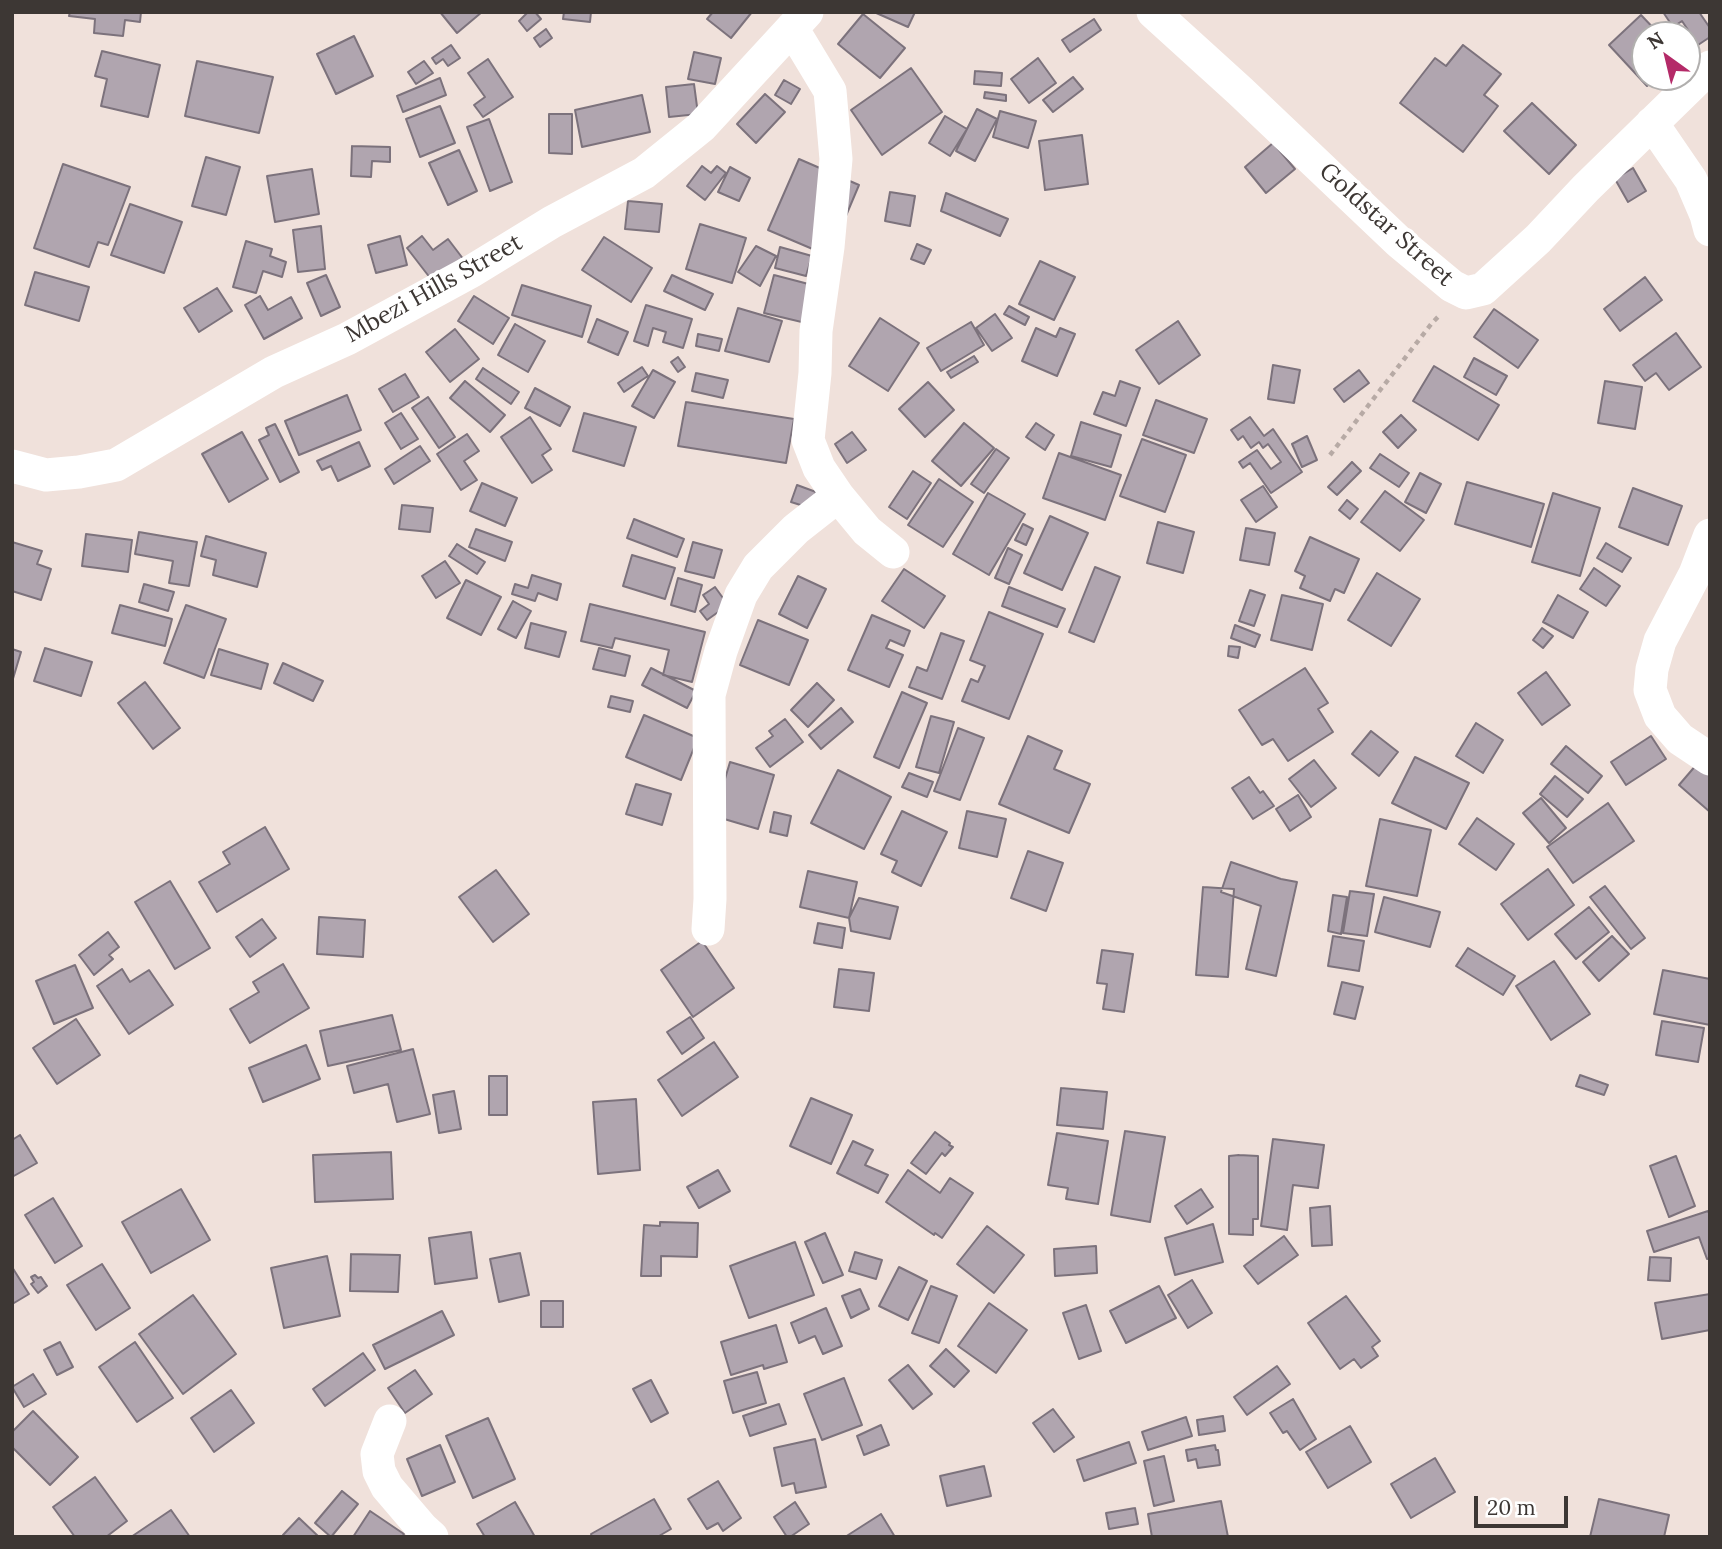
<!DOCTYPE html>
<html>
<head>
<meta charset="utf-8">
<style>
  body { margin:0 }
  #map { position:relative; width:1722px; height:1549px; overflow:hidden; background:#f0e1db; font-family:Lora,serif }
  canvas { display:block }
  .frame { position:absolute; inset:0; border:14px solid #3d3734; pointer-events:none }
  .north { position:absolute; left:1631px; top:21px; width:70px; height:70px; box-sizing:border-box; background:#fff; border:2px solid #b1afae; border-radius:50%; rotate:326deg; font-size:19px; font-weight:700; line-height:28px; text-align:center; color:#3d3734 }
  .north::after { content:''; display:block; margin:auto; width:24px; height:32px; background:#b42a68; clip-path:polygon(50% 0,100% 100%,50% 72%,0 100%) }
  .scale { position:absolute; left:1474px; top:1496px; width:94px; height:32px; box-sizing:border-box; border:4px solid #3d3734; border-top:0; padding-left:9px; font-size:21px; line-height:24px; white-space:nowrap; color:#3d3734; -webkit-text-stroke:5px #fff; paint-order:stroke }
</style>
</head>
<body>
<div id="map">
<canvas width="1722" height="1549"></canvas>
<div class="frame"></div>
<div class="north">N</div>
<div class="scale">20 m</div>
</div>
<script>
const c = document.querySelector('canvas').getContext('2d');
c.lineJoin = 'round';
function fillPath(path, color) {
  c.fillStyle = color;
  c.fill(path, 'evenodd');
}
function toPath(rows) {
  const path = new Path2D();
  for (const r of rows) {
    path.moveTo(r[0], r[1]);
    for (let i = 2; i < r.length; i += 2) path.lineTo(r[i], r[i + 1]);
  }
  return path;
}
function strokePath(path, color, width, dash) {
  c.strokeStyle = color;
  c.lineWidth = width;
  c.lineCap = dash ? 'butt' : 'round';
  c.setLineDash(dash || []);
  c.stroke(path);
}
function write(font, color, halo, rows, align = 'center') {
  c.font = font + ' Lora,serif';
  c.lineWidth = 7;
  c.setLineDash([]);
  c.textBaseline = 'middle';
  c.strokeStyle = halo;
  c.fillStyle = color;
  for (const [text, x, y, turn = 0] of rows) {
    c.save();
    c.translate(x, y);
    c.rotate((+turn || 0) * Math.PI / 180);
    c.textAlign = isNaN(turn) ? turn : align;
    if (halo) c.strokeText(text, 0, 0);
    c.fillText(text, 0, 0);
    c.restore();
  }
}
const building = toPath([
  [70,12,141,12,140,22,125,20,123,36,94,33,95,19,69,16,70,12],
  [440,12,482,12,457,33,440,12],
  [528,12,535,12,541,19,527,31,519,21,528,12],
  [564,12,591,12,590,22,563,19,564,12],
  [713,12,752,12,731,38,707,19,713,12],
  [874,12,915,12,908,27,874,12],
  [1663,12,1699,12,1710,28,1710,37,1698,45,1682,21,1673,27,1663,12],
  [863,14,905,48,880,78,838,44,863,14],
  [1641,15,1660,35,1645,35,1645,77,1656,77,1647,86,1609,45,1641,15],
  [1094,19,1101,30,1070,52,1062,40,1094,19],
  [546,29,552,38,540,47,534,38,546,29],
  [354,36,373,76,336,94,317,54,354,36],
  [451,45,460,58,448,66,443,59,436,64,432,58,451,45],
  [1463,45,1501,74,1484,95,1498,106,1463,152,1400,103,1435,58,1446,66,1463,45],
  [102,51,160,65,148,117,101,106,107,79,95,76,102,51],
  [694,52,721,58,715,84,688,79,694,52],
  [1038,58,1056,83,1029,103,1011,79,1038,58],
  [488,59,513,97,483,117,474,105,485,97,468,73,488,59],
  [197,61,273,77,259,133,185,116,197,61],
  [424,61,433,73,416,84,408,72,424,61],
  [911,68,942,112,882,155,851,110,911,68],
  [975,71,1002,73,1001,86,974,84,975,71],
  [1073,77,1083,89,1053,112,1043,100,1073,77],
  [440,78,446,95,403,112,397,96,440,78],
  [784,80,800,89,791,104,775,95,784,80],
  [694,84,698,114,669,117,666,87,694,84],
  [985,92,1006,95,1006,101,984,98,985,92],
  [765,94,785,112,756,143,737,124,765,94],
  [642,95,650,132,582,147,575,110,642,95],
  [1532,103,1576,145,1549,174,1504,131,1532,103],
  [440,106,455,143,420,157,406,119,440,106],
  [977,109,997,119,975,161,956,151,977,109],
  [1000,111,1036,121,1028,148,993,137,1000,111],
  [549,114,572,114,572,154,549,153,549,114],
  [945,116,967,129,950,156,929,143,945,116],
  [489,119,512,182,490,191,467,127,489,119],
  [1082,135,1088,184,1045,190,1039,141,1082,135],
  [1273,143,1295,169,1266,193,1245,167,1273,143],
  [352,146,390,147,390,162,372,161,371,177,351,176,352,146],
  [459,150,477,191,448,205,429,163,459,150],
  [206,157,240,167,226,215,192,206,206,157],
  [799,159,859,185,829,256,768,230,799,159],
  [63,164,130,187,108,245,98,242,89,267,34,248,63,164],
  [702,166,711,173,717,166,726,173,705,200,687,186,702,166],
  [730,167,750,178,739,201,718,192,730,167],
  [1633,168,1646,191,1628,202,1615,179,1633,168],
  [312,169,319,214,275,222,267,176,312,169],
  [890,192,915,196,910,226,885,221,890,192],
  [946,193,1008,219,1000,236,941,211,946,193],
  [628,201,662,204,659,232,625,229,628,201],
  [130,204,182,222,164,273,111,255,130,204],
  [700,224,746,238,732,283,686,269,700,224],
  [321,226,325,269,298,272,293,230,321,226],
  [400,236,407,265,376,273,368,245,400,236],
  [422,236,433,250,448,239,464,260,434,283,407,248,422,236],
  [604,237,652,268,631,302,582,270,604,237],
  [246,241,272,249,270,256,286,262,282,277,263,271,256,293,233,287,246,241],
  [917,244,931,250,924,264,911,259,917,244],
  [756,246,776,256,760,286,738,272,756,246],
  [780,247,812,256,806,276,775,268,780,247],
  [1040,261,1075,277,1054,320,1019,304,1040,261],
  [35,272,89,287,79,321,25,305,35,272],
  [326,275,340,307,321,316,307,283,326,275],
  [672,275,713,294,705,310,664,291,672,275],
  [774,275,820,287,810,324,764,313,774,275],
  [1645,277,1662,300,1620,331,1604,309,1645,277],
  [522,285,591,306,582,337,512,315,522,285],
  [217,288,232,311,199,332,184,308,217,288],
  [260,296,268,310,291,297,302,318,264,339,245,305,260,296],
  [474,296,509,318,493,344,458,321,474,296],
  [646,305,692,319,683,348,663,342,666,332,653,328,648,346,634,341,646,305],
  [1009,306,1029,317,1025,325,1004,314,1009,306],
  [738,308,782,321,769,362,725,351,738,308],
  [1494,309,1538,340,1518,368,1474,337,1494,309],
  [995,314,1012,338,992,351,976,328,995,314],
  [880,318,919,343,888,391,849,366,880,318],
  [597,319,628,332,618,355,588,342,597,319],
  [1178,321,1200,355,1159,384,1136,350,1178,321],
  [971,322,984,345,941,371,927,348,971,322],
  [515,324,545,341,528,372,498,355,515,324],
  [1036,328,1056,337,1060,328,1075,334,1057,376,1022,361,1036,328],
  [455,329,479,359,450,382,426,352,455,329],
  [1676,333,1701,367,1669,390,1656,373,1645,381,1633,365,1676,333],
  [698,334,722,339,719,351,696,346,698,334],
  [974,356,978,362,951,378,947,372,974,356],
  [678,357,685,367,678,372,671,362,678,357],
  [1474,358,1507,376,1496,395,1464,377,1474,358],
  [1273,365,1300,370,1294,403,1268,399,1273,365],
  [1434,366,1499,405,1478,440,1413,401,1434,366],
  [642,367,648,376,624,392,618,383,642,367],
  [483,368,519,392,511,404,476,379,483,368],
  [653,370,675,382,654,418,632,406,653,370],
  [1359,370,1369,383,1344,402,1334,389,1359,370],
  [696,373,728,380,723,398,692,391,696,373],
  [405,374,419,397,393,412,379,389,405,374],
  [465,381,505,415,490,432,450,398,465,381],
  [1120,381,1140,388,1126,426,1094,414,1103,392,1115,396,1120,381],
  [1605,381,1642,387,1635,429,1598,423,1605,381],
  [928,382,954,410,925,437,899,409,928,382],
  [535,388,570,407,560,426,525,408,535,388],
  [347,395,361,430,299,455,285,421,347,395],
  [428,397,455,437,439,448,412,408,428,397],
  [1156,400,1207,419,1194,453,1143,435,1156,400],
  [686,402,794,419,786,463,678,446,686,402],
  [401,413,418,439,401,449,385,423,401,413],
  [584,413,636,427,624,466,573,451,584,413],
  [1401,415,1416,430,1398,448,1383,432,1401,415],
  [530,417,551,449,542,455,552,470,532,483,501,437,530,417],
  [1250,417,1264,436,1273,429,1302,472,1271,493,1250,463,1243,468,1239,462,1257,450,1271,469,1281,462,1268,444,1263,448,1259,442,1251,448,1243,436,1238,440,1231,430,1250,417],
  [1081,422,1121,435,1111,467,1071,456,1081,422],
  [964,423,994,448,961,486,932,461,964,423],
  [1036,423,1054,435,1045,450,1026,437,1036,423],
  [275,424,299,472,280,482,259,440,269,435,266,428,275,424],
  [242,432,268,479,229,502,202,454,242,432],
  [852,432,866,450,847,463,835,444,852,432],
  [467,434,479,451,464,461,477,480,461,490,437,454,467,434],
  [1307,436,1317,460,1302,467,1292,444,1307,436],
  [1142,439,1186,455,1165,512,1120,496,1142,439],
  [359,442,370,466,338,481,331,466,322,470,317,461,359,442],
  [420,446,430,461,394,484,385,469,420,446],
  [996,449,1009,458,984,493,971,484,996,449],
  [1059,453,1121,475,1105,520,1043,498,1059,453],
  [1380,454,1409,473,1399,487,1370,468,1380,454],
  [1352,462,1361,471,1337,495,1328,487,1352,462],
  [913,471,931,483,907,519,889,507,913,471],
  [1420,473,1441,484,1426,513,1405,502,1420,473],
  [939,479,973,502,943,547,908,525,939,479],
  [1467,482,1544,504,1531,547,1455,524,1467,482],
  [482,483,517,498,505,526,470,511,482,483],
  [797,485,816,492,810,508,791,502,797,485],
  [1263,486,1277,507,1256,522,1241,500,1263,486],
  [1633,488,1682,506,1668,545,1619,527,1633,488],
  [1385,491,1424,520,1400,551,1361,522,1385,491],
  [988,493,1025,514,989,575,953,554,988,493],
  [1553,493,1600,508,1580,576,1532,562,1553,493],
  [1347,500,1358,509,1350,519,1339,510,1347,500],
  [402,505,433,508,430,532,399,529,402,505],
  [1050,516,1088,533,1062,590,1024,573,1050,516],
  [634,519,684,539,677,557,627,538,634,519],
  [1158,522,1194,532,1183,573,1147,563,1158,522],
  [1023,524,1033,529,1026,545,1015,540,1023,524],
  [1246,528,1275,533,1269,565,1240,560,1246,528],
  [476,529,512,542,505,561,469,547,476,529],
  [139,532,197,542,189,586,169,583,173,561,135,554,139,532],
  [86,534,132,540,128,572,82,566,86,534],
  [206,536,266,553,257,587,213,575,216,560,201,556,206,536],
  [1310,537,1359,559,1344,593,1335,589,1330,601,1300,588,1305,576,1295,571,1310,537],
  [12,542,42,551,37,564,51,569,41,600,12,591,12,542],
  [693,542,722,550,714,578,685,571,693,542],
  [1606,543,1631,558,1622,572,1597,558,1606,543],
  [457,544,485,562,477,574,449,556,457,544],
  [1008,548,1022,555,1009,584,995,578,1008,548],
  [632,555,675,568,665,599,623,586,632,555],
  [445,561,460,583,436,598,422,576,445,561],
  [1095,567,1120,577,1094,642,1069,632,1095,567],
  [1594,568,1620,586,1606,606,1580,589,1594,568],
  [904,569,945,596,924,628,882,601,904,569],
  [1377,573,1420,599,1391,646,1348,620,1377,573],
  [532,575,561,584,557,600,538,593,535,601,512,594,515,584,528,588,532,575],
  [798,576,826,589,807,628,779,614,798,576],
  [678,578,702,585,695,612,671,605,678,578],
  [466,580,501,597,481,635,447,618,466,580],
  [144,584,174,592,168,611,139,602,144,584],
  [715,587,728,605,707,620,700,611,709,604,703,595,715,587],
  [1009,587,1065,609,1057,627,1002,606,1009,587],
  [1250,590,1265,595,1254,626,1239,621,1250,590],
  [1282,595,1323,604,1312,650,1271,640,1282,595],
  [1558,595,1588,612,1573,638,1543,622,1558,595],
  [513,601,531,611,516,638,498,629,513,601],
  [590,604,705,632,692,682,663,675,669,650,615,638,612,648,581,641,590,604],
  [120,605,172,619,165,646,112,633,120,605],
  [186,605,226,619,204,678,164,663,186,605],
  [989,612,1043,634,1009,719,962,701,971,679,978,682,985,666,970,660,989,612],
  [872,615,910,631,904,646,890,640,886,648,903,655,889,687,848,670,872,615],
  [758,620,808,640,789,685,740,665,758,620],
  [531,623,566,632,559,657,525,648,531,623],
  [1235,625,1260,635,1255,647,1231,638,1235,625],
  [1542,628,1553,636,1543,648,1533,640,1542,628],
  [941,633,964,641,942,699,909,687,917,667,927,671,941,633],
  [1229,646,1240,647,1238,658,1228,656,1229,646],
  [45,648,92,662,81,696,34,681,45,648],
  [599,648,630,656,625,676,593,669,599,648],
  [12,649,21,652,12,682,12,649],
  [219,649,268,664,261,689,211,675,219,649],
  [283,663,323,681,313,701,274,683,283,663],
  [651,668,696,691,687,708,642,685,651,668],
  [1305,668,1328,703,1318,709,1333,732,1288,761,1273,739,1262,745,1239,710,1305,668],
  [1546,672,1570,705,1542,725,1518,693,1546,672],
  [145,682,180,728,153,749,118,703,145,682],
  [817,683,834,700,808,727,791,710,817,683],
  [902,692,927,703,899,768,874,757,902,692],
  [611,696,633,701,630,712,608,707,611,696],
  [841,708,853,722,821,749,809,735,841,708],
  [644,715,698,738,681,780,626,757,644,715],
  [931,716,954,722,939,773,916,767,931,716],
  [785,719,803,742,770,767,756,748,773,736,769,731,785,719],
  [1476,723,1503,740,1483,773,1456,756,1476,723],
  [958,728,984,738,960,800,934,791,958,728],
  [1371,731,1398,752,1379,776,1352,754,1371,731],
  [1028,736,1062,751,1054,769,1090,784,1069,833,999,804,1028,736],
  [1651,736,1666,759,1626,785,1611,762,1651,736],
  [1566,746,1602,776,1588,793,1551,764,1566,746],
  [1415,757,1469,783,1446,829,1392,803,1415,757],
  [1703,757,1710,763,1710,812,1679,785,1703,757],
  [1314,760,1336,788,1311,807,1289,779,1314,760],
  [730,762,774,775,758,829,714,816,730,762],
  [838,770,891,797,864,849,811,823,838,770],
  [909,773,933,782,927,797,902,787,909,773],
  [1555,776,1583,799,1567,817,1540,794,1555,776],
  [1249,777,1260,793,1263,791,1274,806,1253,819,1232,788,1249,777],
  [636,784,671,794,662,825,626,814,636,784],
  [1298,795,1311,817,1290,831,1276,809,1298,795],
  [1541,798,1566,828,1549,843,1523,813,1541,798],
  [1608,803,1634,841,1573,883,1547,847,1608,803],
  [902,811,947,832,921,886,892,872,897,861,881,854,902,811],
  [967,811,1006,819,997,857,959,848,967,811],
  [774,812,791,816,787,836,770,832,774,812],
  [1477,818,1514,844,1496,870,1459,844,1477,818],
  [1380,819,1431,830,1417,896,1366,886,1380,819],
  [265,827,289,869,217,912,199,882,230,864,223,852,265,827],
  [1028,851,1063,863,1046,911,1011,898,1028,851],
  [1231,862,1281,879,1297,882,1276,976,1246,969,1261,906,1221,892,1231,862],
  [1548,869,1574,905,1528,940,1501,904,1548,869],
  [496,870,529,914,493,942,459,897,496,870],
  [808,871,857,882,849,918,800,907,808,871],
  [170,881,210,948,175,969,135,902,170,881],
  [1605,886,1645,938,1631,949,1590,897,1605,886],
  [1203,887,1234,889,1228,977,1196,975,1203,887],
  [1350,891,1374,894,1367,936,1343,933,1350,891],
  [1333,895,1347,897,1341,934,1328,931,1333,895],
  [1384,897,1440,912,1430,947,1375,932,1384,897],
  [859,898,898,907,890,939,851,931,849,918,859,898],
  [1589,907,1609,932,1576,959,1555,934,1589,907],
  [319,917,365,920,363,957,317,954,319,917],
  [262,919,276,938,250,957,236,937,262,919],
  [818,923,845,928,842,948,814,943,818,923],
  [108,932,119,947,109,955,113,959,94,975,79,955,108,932],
  [1333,936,1364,941,1359,971,1328,966,1333,936],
  [1612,936,1629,954,1599,981,1583,962,1612,936],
  [702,941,734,988,693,1017,661,970,702,941],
  [1468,948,1515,976,1503,995,1456,966,1468,948],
  [1102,950,1133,954,1124,1012,1103,1009,1107,984,1097,983,1102,950],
  [1554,961,1590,1014,1551,1040,1516,986,1554,961],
  [283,964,309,1008,250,1043,230,1009,259,992,253,982,283,964],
  [75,965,93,1008,54,1024,36,981,75,965],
  [122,969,130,982,149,970,173,1005,129,1034,97,986,122,969],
  [839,969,874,973,869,1011,834,1007,839,969],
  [1663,970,1710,979,1710,1025,1654,1014,1663,970],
  [1342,982,1363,987,1355,1019,1334,1014,1342,982],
  [392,1015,401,1050,328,1066,320,1031,392,1015],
  [690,1017,704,1038,682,1054,667,1032,690,1017],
  [76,1019,100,1055,57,1084,33,1048,76,1019],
  [1662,1021,1704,1028,1698,1062,1656,1055,1662,1021],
  [714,1042,738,1077,682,1116,658,1080,714,1042],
  [306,1045,320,1079,263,1102,249,1068,306,1045],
  [413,1049,430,1114,397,1122,388,1084,354,1093,347,1066,413,1049],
  [1580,1075,1608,1085,1604,1095,1576,1086,1580,1075],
  [489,1076,507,1076,507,1115,489,1115,489,1076],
  [1061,1088,1107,1092,1103,1129,1057,1125,1061,1088],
  [454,1091,461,1129,439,1133,433,1095,454,1091],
  [811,1098,852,1115,831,1164,790,1146,811,1098],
  [636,1099,640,1170,598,1174,593,1102,636,1099],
  [1125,1131,1165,1137,1150,1222,1111,1215,1125,1131],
  [935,1132,950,1143,949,1145,953,1147,945,1156,942,1153,926,1174,911,1163,935,1132],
  [1057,1133,1108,1141,1098,1204,1066,1199,1068,1188,1048,1185,1057,1133],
  [20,1135,37,1163,12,1177,12,1140,20,1135],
  [1273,1139,1324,1145,1318,1188,1293,1185,1287,1230,1261,1226,1273,1139],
  [853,1141,873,1150,865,1165,888,1175,878,1193,837,1173,853,1141],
  [391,1152,393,1199,315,1202,313,1155,391,1152],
  [1239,1155,1258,1156,1258,1219,1253,1219,1253,1235,1229,1234,1229,1156,1239,1155],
  [1676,1156,1695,1206,1669,1217,1650,1166,1676,1156],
  [718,1170,730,1191,699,1208,687,1187,718,1170],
  [908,1170,940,1193,950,1178,973,1193,942,1238,935,1233,934,1235,886,1202,908,1170],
  [181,1189,210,1240,151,1273,122,1222,181,1189],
  [1201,1189,1213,1207,1187,1224,1175,1206,1201,1189],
  [53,1198,82,1246,55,1263,25,1215,53,1198],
  [1330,1206,1332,1245,1312,1246,1310,1208,1330,1206],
  [1708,1211,1710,1215,1710,1258,1707,1259,1699,1237,1654,1252,1647,1231,1708,1211],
  [660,1222,698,1223,697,1257,661,1256,661,1276,641,1276,644,1225,660,1226,660,1222],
  [1213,1224,1223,1262,1175,1275,1165,1238,1213,1224],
  [987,1226,1024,1255,994,1293,957,1264,987,1226],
  [471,1232,477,1278,435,1284,429,1238,471,1232],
  [825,1233,843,1275,823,1283,805,1242,825,1233],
  [1284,1236,1298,1255,1258,1284,1244,1266,1284,1236],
  [795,1242,814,1295,749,1318,730,1266,795,1242],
  [1096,1246,1097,1273,1055,1276,1054,1249,1096,1246],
  [855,1252,882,1260,876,1279,849,1271,855,1252],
  [520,1253,529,1295,499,1302,490,1259,520,1253],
  [351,1254,400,1255,398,1292,350,1291,351,1254],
  [327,1256,340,1316,284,1328,271,1268,327,1256],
  [1650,1257,1671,1258,1670,1281,1648,1280,1650,1257],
  [102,1264,130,1308,96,1330,67,1285,102,1264],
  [12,1267,29,1294,14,1303,12,1301,12,1267],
  [899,1267,927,1281,908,1320,879,1306,899,1267],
  [35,1275,38,1278,41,1277,47,1286,38,1293,31,1284,34,1282,31,1277,35,1275],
  [1192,1280,1212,1313,1188,1328,1168,1295,1192,1280],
  [931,1286,957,1296,939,1343,912,1333,931,1286],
  [1159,1286,1176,1318,1126,1343,1110,1311,1159,1286],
  [860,1289,869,1309,851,1318,842,1296,860,1289],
  [1710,1294,1710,1330,1662,1339,1655,1303,1710,1294],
  [193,1295,236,1354,183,1394,139,1334,193,1295],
  [1346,1296,1380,1341,1372,1347,1378,1356,1361,1368,1354,1359,1340,1369,1308,1323,1346,1296],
  [541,1301,563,1301,563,1327,541,1327,541,1301],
  [989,1303,1027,1330,996,1373,958,1346,989,1303],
  [1086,1305,1101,1351,1079,1359,1063,1313,1086,1305],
  [826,1308,842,1346,823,1354,815,1336,799,1343,791,1323,826,1308],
  [442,1311,454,1335,385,1369,373,1345,442,1311],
  [776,1325,787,1362,764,1369,763,1365,731,1375,721,1342,776,1325],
  [60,1342,73,1367,57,1375,44,1350,60,1342],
  [135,1342,173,1398,137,1422,99,1367,135,1342],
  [946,1349,969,1371,954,1387,930,1366,946,1349],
  [363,1353,375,1370,325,1406,313,1389,363,1353],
  [908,1365,932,1394,913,1409,889,1380,908,1365],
  [1277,1366,1290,1384,1247,1415,1234,1397,1277,1366],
  [415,1370,432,1394,405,1413,388,1388,415,1370],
  [757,1372,766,1403,733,1413,724,1381,757,1372],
  [33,1374,46,1394,24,1407,12,1387,33,1374],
  [844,1378,862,1425,822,1440,804,1394,844,1378],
  [651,1380,668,1413,651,1422,633,1389,651,1380],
  [231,1390,254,1423,214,1452,191,1418,231,1390],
  [1293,1399,1316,1439,1300,1450,1287,1431,1283,1433,1270,1413,1293,1399],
  [779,1404,786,1424,750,1436,743,1416,779,1404],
  [1053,1409,1074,1437,1054,1452,1033,1423,1053,1409],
  [33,1411,78,1457,50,1485,12,1447,12,1432,33,1411],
  [1223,1416,1225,1431,1199,1435,1197,1420,1223,1416],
  [1186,1417,1192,1436,1148,1450,1142,1432,1186,1417],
  [488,1418,515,1479,473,1498,446,1436,488,1418],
  [881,1425,889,1445,864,1455,857,1436,881,1425],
  [1350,1426,1371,1462,1328,1488,1306,1452,1350,1426],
  [815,1439,826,1487,796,1493,794,1483,782,1486,774,1448,815,1439],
  [1129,1442,1136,1463,1084,1481,1077,1460,1129,1442],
  [440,1445,455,1482,422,1496,407,1459,440,1445],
  [1215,1445,1216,1450,1218,1450,1220,1465,1198,1468,1196,1459,1188,1461,1186,1450,1215,1445],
  [1164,1456,1174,1501,1154,1506,1144,1461,1164,1456],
  [1435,1458,1455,1492,1411,1518,1391,1484,1435,1458],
  [984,1466,991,1496,947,1506,940,1476,984,1466],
  [95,1477,127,1521,106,1537,75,1537,53,1507,95,1477],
  [718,1481,741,1518,723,1531,718,1523,707,1529,688,1499,718,1481],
  [342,1491,358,1504,331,1537,315,1523,342,1491],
  [654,1499,671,1529,659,1536,660,1537,592,1537,591,1534,654,1499],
  [1599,1499,1669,1515,1664,1537,1590,1537,1599,1499],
  [1221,1501,1228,1537,1152,1537,1148,1514,1221,1501],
  [515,1502,535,1537,485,1537,477,1524,515,1502],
  [795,1502,809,1524,790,1537,787,1537,774,1517,795,1502],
  [1135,1508,1138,1524,1109,1529,1106,1513,1135,1508],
  [171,1510,190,1537,131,1537,171,1510],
  [370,1511,404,1534,402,1537,353,1537,370,1511],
  [881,1514,895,1537,845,1537,881,1514],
  [299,1518,319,1537,284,1537,283,1535,299,1518]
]);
const path = toPath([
  [1330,455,1432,323,1440,315]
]);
const street = toPath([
  [1153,12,1240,91,1399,242,1452,286,1466,293,1483,289,1538,239,1586,188,1710,67],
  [792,28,830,91,836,159,828,247,816,331,815,373,808,440,819,468,838,496,867,531,893,552],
  [1652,123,1691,180,1706,215,1710,230],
  [12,466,46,475,79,472,116,465,274,372,347,339,472,271,552,222,644,173,701,127,807,12],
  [1710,535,1695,574,1660,641,1652,669,1650,690,1660,716,1680,739,1710,759],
  [708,929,710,899,709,695,721,651,741,595,758,567,796,529,838,496],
  [390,1421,377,1454,379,1471,387,1487,422,1528,432,1537]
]);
const streetNames = [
  ["Goldstar Street",1386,225,42],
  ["Mbezi Hills Street",434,289,-29]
];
fillPath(building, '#b0a5af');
strokePath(building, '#7c727c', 2);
strokePath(path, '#b7aaa5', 4.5, [5, 5]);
strokePath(street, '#fff', 33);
write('24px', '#3d3734', '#fff', streetNames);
</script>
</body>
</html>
